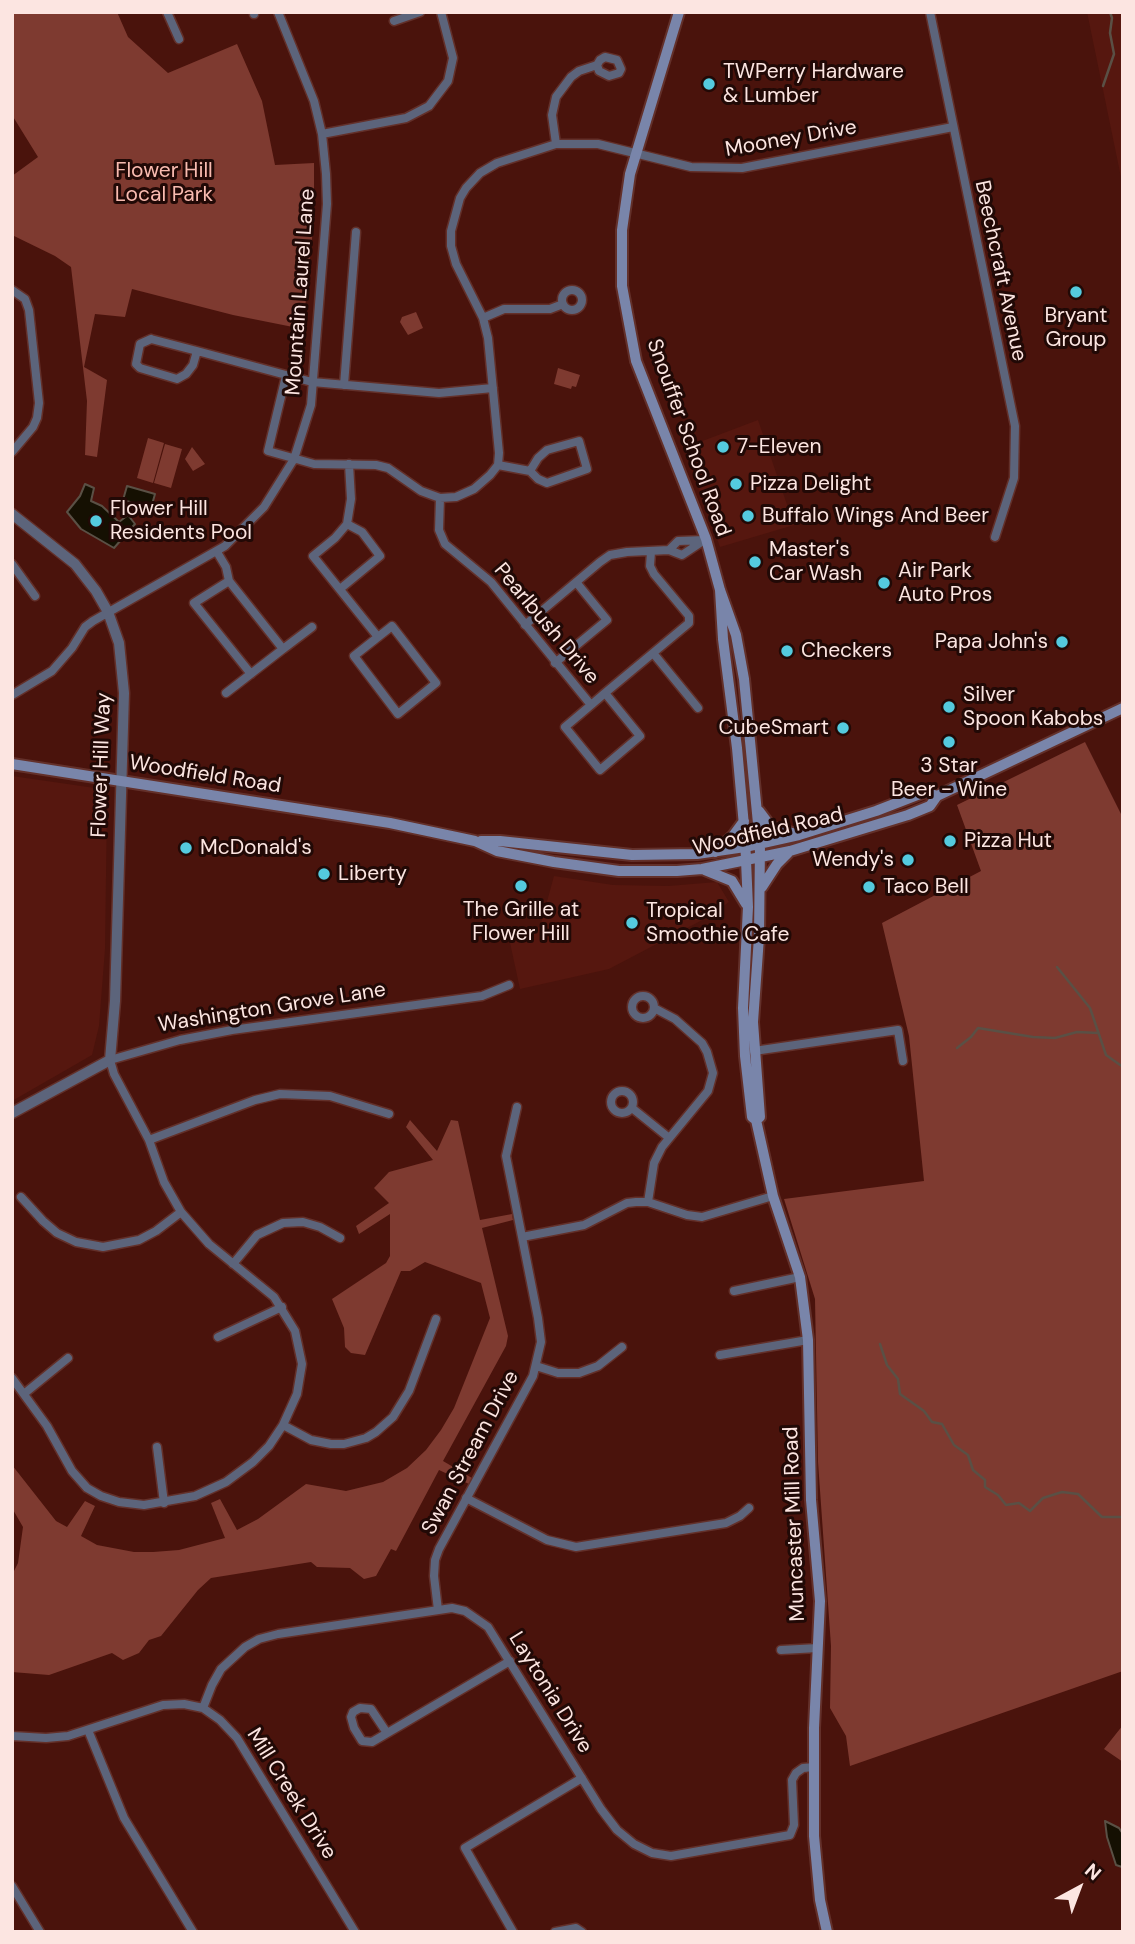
<!DOCTYPE html>
<html>
<head>
<meta charset="utf-8">
<style>
  body { margin:0 }
  #map { position:relative; width:1135px; height:1944px; overflow:hidden; background:#4a130c; font-family:"DM Sans",sans-serif }
  canvas { display:block }
  .frame { position:absolute; inset:0; border:14px solid #fce5e1; pointer-events:none }
  .north { position:absolute; left:1044px; top:1853px; width:70px; height:70px; -webkit-text-stroke:5px #210906; paint-order:stroke; rotate:41deg; font-size:19px; font-weight:700; line-height:28px; text-align:center; color:#fce5e1 }
  .north::after { content:''; display:block; margin:auto; width:24px; height:32px; background:#fce5e1; clip-path:polygon(50% 0,100% 100%,50% 72%,0 100%) }
</style>
</head>
<body>
<div id="map">
<canvas width="1135" height="1944"></canvas>
<div class="frame"></div>
<div class="north">N</div>
</div>
<script>
const c = document.querySelector('canvas').getContext('2d');
c.lineJoin = 'round';
function fillPath(path, color) {
  c.fillStyle = color;
  c.fill(path, 'evenodd');
}
function toPath(rows) {
  const path = new Path2D();
  for (const r of rows) {
    if (r.length === 3) {
      path.moveTo(r[0] + r[2], r[1]);
      path.arc(r[0], r[1], r[2], 0, 2 * Math.PI);
      continue;
    }
    path.moveTo(r[0], r[1]);
    for (let i = 2; i < r.length; i += 2) path.lineTo(r[i], r[i + 1]);
  }
  return path;
}
function strokePath(path, color, width, dash) {
  c.strokeStyle = color;
  c.lineWidth = width;
  c.lineCap = dash ? 'butt' : 'round';
  c.setLineDash(dash || []);
  c.stroke(path);
}
function write(font, color, halo, rows, align = 'center') {
  c.font = font + ' "DM Sans",sans-serif';
  c.lineWidth = 6;
  c.setLineDash([]);
  c.textBaseline = 'middle';
  c.strokeStyle = halo;
  c.fillStyle = color;
  for (const [text, x, y, turn = 0] of rows) {
    c.save();
    c.translate(x, y);
    c.rotate((+turn || 0) * Math.PI / 180);
    c.textAlign = isNaN(turn) ? turn : align;
    if (halo) c.strokeText(text, 0, 0);
    c.fillText(text, 0, 0);
    c.restore();
  }
}
const built = toPath([
  [1087,12,1123,12,1123,187],
  [758,420,794,525,720,547,684,448],
  [12,776,95,788,107,803,105,949,99,1026,92,1055,12,1101],
  [554,876,613,885,668,886,717,882,729,902,708,917,609,969,520,989,509,938,512,933,540,927]
]);
const green = toPath([
  [12,12,117,12,128,37,168,73,237,44,262,101,275,165,314,163,314,218,303,329,233,315,132,289,125,317,95,314,84,367,107,380,97,457,85,455,87,401,71,267,55,256,12,235,12,176,38,157,12,115],
  [416,312,423,328,408,335,400,322,402,317],
  [558,368,580,375,576,387,572,386,571,389,554,384],
  [148,438,164,443,153,483,137,478],
  [165,444,182,449,171,488,154,483],
  [192,447,205,464,193,471,185,459],
  [1085,742,1123,818,1123,1671,850,1766,846,1736,830,1708,831,1646,818,1462,815,1299,784,1199,924,1181,909,1036,882,923,981,871,957,805],
  [410,1120,437,1151,451,1120,458,1121,480,1220,512,1214,513,1220,482,1228,508,1336,506,1346,443,1461,472,1478,469,1484,439,1470,396,1551,391,1549,376,1576,364,1579,350,1568,317,1567,311,1562,211,1578,198,1590,161,1636,149,1640,139,1653,123,1660,112,1653,49,1675,12,1672,12,1575,18,1563,23,1527,12,1508,12,1465,56,1521,67,1527,85,1501,95,1506,81,1536,97,1545,134,1552,153,1552,179,1550,225,1538,211,1503,220,1499,237,1530,258,1519,306,1484,346,1491,383,1482,407,1468,426,1450,441,1430,454,1408,490,1318,481,1283,425,1262,410,1271,401,1271,365,1355,351,1353,345,1347,344,1328,332,1299,386,1263,390,1256,390,1214,359,1234,356,1226,389,1203,374,1188,389,1172,433,1160,406,1127],
  [1123,1725,1123,1762,1104,1749]
]);
const water = toPath([
  [85,484,94,488,91,501,102,506,119,522,128,515,135,524,114,548,81,529,67,512,80,496,85,484],
  [127,486,155,494,151,508,123,500,127,486],
  [1105,1821,1119,1828,1123,1834,1122,1867,1116,1865,1107,1837,1105,1821]
]);
const stream = toPath([
  [1103,86,1114,54,1110,33,1112,18,1110,12],
  [1057,967,1090,1008,1106,1055,1123,1067],
  [957,1048,971,1037,978,1028,1033,1037,1055,1038,1077,1032,1098,1033],
  [880,1344,887,1365,898,1379,900,1394,924,1411,932,1422,942,1424,954,1445,968,1455,973,1470,985,1480,985,1487,998,1495,1006,1505,1019,1503,1030,1511,1043,1498,1062,1492,1078,1494,1102,1517,1123,1517]
]);
const minor = toPath([
  [167,12,179,39],
  [254,12,254,14],
  [930,12,1015,426,1014,478,995,537],
  [394,21,420,12],
  [322,134,406,118,429,106,448,81,453,58,441,12],
  [556,144,552,115,556,97,571,77,579,71,597,65,600,60,605,57,617,60,621,69,619,73,609,76,599,71,597,65],
  [572,300,10],
  [12,290,25,299,29,310,39,403,37,418,33,427,12,452],
  [483,318,504,309,550,309,563,304],
  [151,339,197,351,193,365,186,374,177,379,140,368,136,364,140,344,151,339],
  [197,351,312,382,439,393,493,388],
  [286,376,268,451,314,464,376,465,388,468,421,491,440,498,456,497,474,489,490,475,498,465,499,453,488,338,483,318,456,264,451,246,451,231,460,198,466,188,480,173,497,163,556,144,598,144,691,167,742,168,953,127],
  [344,385,356,232],
  [349,464,351,499,347,524,335,538,313,556,378,637,392,626,436,683,398,714,354,656,378,637],
  [498,465,530,471,538,479,547,483,587,469,579,441,547,450,538,458,530,471],
  [440,498,439,530,445,544,491,582,591,705],
  [669,550,678,541,704,540],
  [217,552,226,567,229,581,283,649,226,693],
  [12,564,35,596],
  [229,581,194,603,251,674],
  [340,589,380,556,362,532,347,524],
  [525,625,600,562,610,555,627,552,669,550,682,555,706,539],
  [283,649,312,627],
  [653,653,698,708],
  [555,663,607,620,576,582],
  [605,693,640,736,600,770,565,727,591,705,605,693,689,623,689,616,654,574,650,566,651,552],
  [12,695,52,671,72,648,85,627,93,621,225,546,264,507,294,459,311,405,327,204,326,174,322,134,314,101,278,12],
  [643,1007,11],
  [754,1051,898,1030,903,1061],
  [622,1102,11],
  [632,1108,668,1137],
  [149,1140,255,1100,280,1094,330,1096,389,1114],
  [21,1197,43,1221,57,1233,76,1242,103,1247,139,1240,156,1231,181,1212],
  [648,1202,654,1163,662,1147,708,1091,713,1073,707,1052,702,1043,675,1019,654,1008],
  [522,1237,584,1225,627,1203,636,1202,648,1202,687,1215,702,1217,773,1196],
  [233,1264,257,1235,283,1223,303,1222,320,1227,340,1238],
  [734,1291,800,1277],
  [218,1337,282,1307],
  [720,1355,808,1340],
  [536,1366,558,1373,579,1373,598,1366,622,1347],
  [12,1378,47,1426,72,1471,87,1488,101,1496,119,1502,144,1505,195,1496,226,1482,253,1462,269,1446,283,1425,297,1394,302,1364,295,1331,274,1297,209,1244,181,1212,164,1182,149,1140,114,1074,110,1060,180,1040,232,1030,482,996,509,985],
  [25,1393,68,1358],
  [283,1425,311,1440,331,1444,344,1444,366,1438,376,1432,393,1417,409,1391,436,1319],
  [157,1447,164,1503],
  [466,1498,547,1540,576,1547,726,1523,740,1516,749,1508],
  [438,1610,434,1576,435,1560,439,1549,533,1376,541,1342,538,1318,506,1156,517,1107],
  [781,1650,818,1648],
  [203,1708,212,1685,221,1669,245,1647,259,1639,278,1634,452,1608,465,1611,488,1627,601,1809,617,1830,634,1844,652,1853,671,1856,790,1835,794,1825,792,1780,796,1773,803,1768,814,1767],
  [88,1730,124,1818,193,1932],
  [387,1733,371,1709,360,1708,353,1712,351,1717,354,1728,362,1741,372,1742,510,1661],
  [12,1736,46,1738,68,1736,163,1705,184,1704,203,1708,220,1720,237,1738,355,1932],
  [12,1886,40,1932],
  [513,1932,465,1848,582,1778],
  [555,1932,576,1928,582,1932]
]);
const tertiary = toPath([
  [12,514,75,564,96,591,108,612,119,643,124,693,115,1001,110,1060,12,1113]
]);
const secondary = toPath([
  [679,12,630,174,622,230,622,286,636,361,706,539,720,590,736,635,744,679,760,844,759,937,753,1022,760,1117,756,1120],
  [720,590,723,639,737,748,745,837,748,907,743,1008,745,1056,752,1117,756,1120,773,1196,800,1277,808,1340,811,1500,820,1601,814,1728,814,1836,820,1900,827,1932],
  [12,764,390,823,475,841,497,851,554,862,619,871,677,871,702,869,790,851,908,815,930,806,937,796,1123,708],
  [759,811,771,827,796,834],
  [481,841,500,841,632,855,697,854,745,847,799,835,876,811,925,792,937,796],
  [715,852,733,836,744,821],
  [705,870,732,881,746,904],
  [762,887,777,864,788,853]
]);
const markers = [
  [709,84,7,"#54cade"],
  [1076,292,7,"#54cade"],
  [723,447,7,"#54cade"],
  [736,484,7,"#54cade"],
  [748,516,7,"#54cade"],
  [96,521,7,"#54cade"],
  [755,562,7,"#54cade"],
  [884,583,7,"#54cade"],
  [1062,642,7,"#54cade"],
  [787,651,7,"#54cade"],
  [949,707,7,"#54cade"],
  [843,728,7,"#54cade"],
  [949,742,7,"#54cade"],
  [950,841,7,"#54cade"],
  [186,848,7,"#54cade"],
  [908,860,7,"#54cade"],
  [324,874,7,"#54cade"],
  [521,886,7,"#54cade"],
  [869,887,7,"#54cade"],
  [632,923,7,"#54cade"]
];
const poiNames = [
  ["TWPerry Hardware",723,72],
  ["& Lumber",723,96],
  ["Bryant",1076,316,"center"],
  ["Group",1076,340,"center"],
  ["7-Eleven",737,447],
  ["Pizza Delight",750,484],
  ["Flower Hill",110,509],
  ["Residents Pool",110,533],
  ["Buffalo Wings And Beer",762,516],
  ["Master's",769,550],
  ["Car Wash",769,574],
  ["Air Park",898,571],
  ["Auto Pros",898,595],
  ["Papa John's",1048,642,"right"],
  ["Checkers",801,651],
  ["Silver",963,695],
  ["Spoon Kabobs",963,719],
  ["CubeSmart",829,728,"right"],
  ["3 Star",949,766,"center"],
  ["Beer - Wine",949,790,"center"],
  ["Pizza Hut",964,841],
  ["McDonald's",200,848],
  ["Wendy's",894,860,"right"],
  ["Liberty",338,874],
  ["Taco Bell",883,887],
  ["The Grille at",521,910,"center"],
  ["Flower Hill",521,934,"center"],
  ["Tropical",646,911],
  ["Smoothie Cafe",646,935]
];
const streetNames = [
  ["Mooney Drive",791,139,-10],
  ["Beechcraft Avenue",1000,271,78],
  ["Mountain Laurel Lane",301,292,-86],
  ["Snouffer School Road",688,438,70],
  ["Pearlbush Drive",546,624,50],
  ["Flower Hill Way",102,765,-88],
  ["Woodfield Road",205,775,9],
  ["Woodfield Road",768,832,-13],
  ["Washington Grove Lane",272,1008,-9],
  ["Swan Stream Drive",471,1453,-62],
  ["Muncaster Mill Road",795,1524,-92],
  ["Laytonia Drive",550,1693,58],
  ["Mill Creek Drive",291,1794,58]
];
const parkNames = [
  ["Flower Hill",164,171],
  ["Local Park",164,195]
];
fillPath(built, '#56170f');
fillPath(green, '#7e3a30');
fillPath(water, '#151002');
strokePath(water, '#5a5045', 2);
strokePath(stream, '#5a5045', 2.5);
strokePath(minor, '#63302a', 11);
strokePath(tertiary, '#63302a', 13);
strokePath(secondary, '#63302a', 14);
strokePath(minor, '#5c647b', 8);
strokePath(tertiary, '#5c647b', 10);
strokePath(secondary, '#7985aa', 10);
for (const [x, y, r, color] of markers) {
  const dot = new Path2D();
  dot.arc(x, y, r, 0, 2 * Math.PI);
  c.fillStyle = color;
  c.fill(dot);
  strokePath(dot, '#210906', 2.5);
}
write('21px', '#fce5e1', '#210906', poiNames, 'left');
write('21px', '#fce5e1', '#210906', streetNames);
write('21px', '#f9bbb0', '#210906', parkNames);
</script>
</body>
</html>
